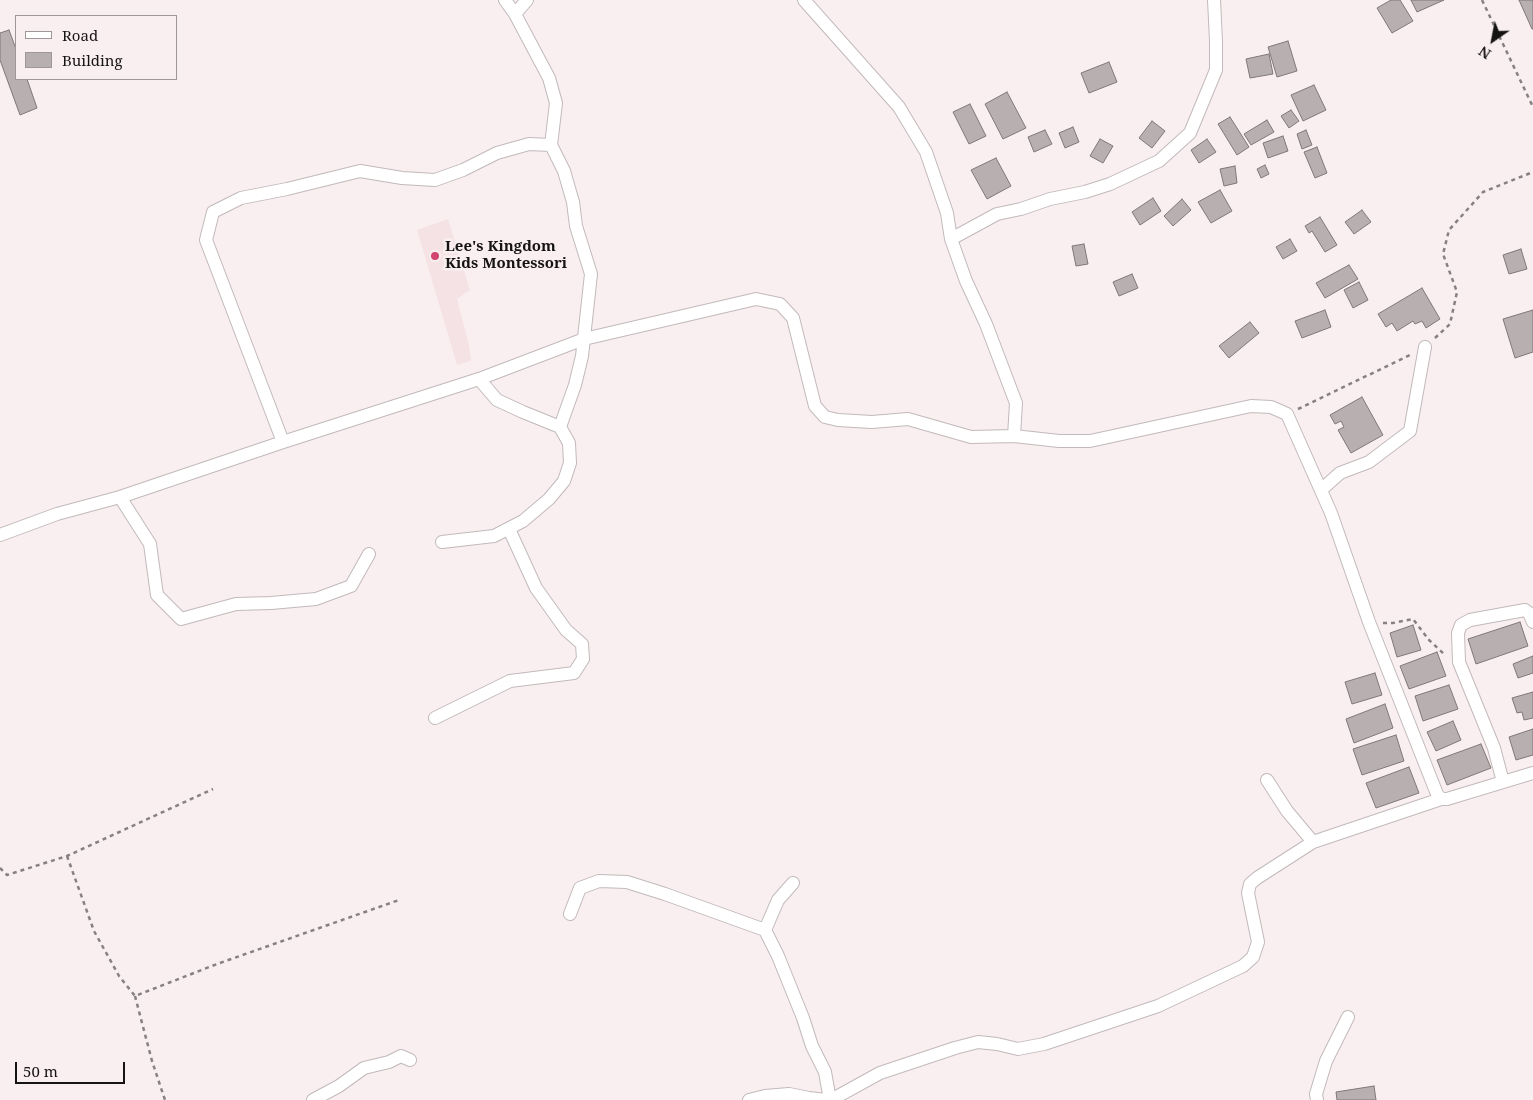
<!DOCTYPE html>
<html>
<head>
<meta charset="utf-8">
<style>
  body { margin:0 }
  #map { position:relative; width:1533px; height:1100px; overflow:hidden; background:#f9eff1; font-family:"Noto Serif",serif }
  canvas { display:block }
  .legend { position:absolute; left:15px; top:15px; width:162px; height:65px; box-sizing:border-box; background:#f9eff1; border:1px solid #9e9798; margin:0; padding:6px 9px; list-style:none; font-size:15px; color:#161313 }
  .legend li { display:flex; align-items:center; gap:10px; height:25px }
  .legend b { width:25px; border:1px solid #9e9798 }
  .north { position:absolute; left:1468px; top:15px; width:50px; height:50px; -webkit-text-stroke:4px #f9eff1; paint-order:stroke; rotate:213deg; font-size:14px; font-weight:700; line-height:20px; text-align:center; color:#161313 }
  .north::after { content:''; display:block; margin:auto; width:18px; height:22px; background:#161313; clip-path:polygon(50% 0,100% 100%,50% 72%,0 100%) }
  .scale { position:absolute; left:15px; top:1062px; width:110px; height:22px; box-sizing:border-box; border:2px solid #161313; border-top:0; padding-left:6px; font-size:15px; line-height:18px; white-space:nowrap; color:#161313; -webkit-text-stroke:4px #f9eff1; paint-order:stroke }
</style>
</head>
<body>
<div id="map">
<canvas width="1533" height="1100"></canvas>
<ul class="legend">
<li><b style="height:6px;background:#fff"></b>Road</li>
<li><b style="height:14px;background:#b8afb0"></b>Building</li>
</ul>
<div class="north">N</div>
<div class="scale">50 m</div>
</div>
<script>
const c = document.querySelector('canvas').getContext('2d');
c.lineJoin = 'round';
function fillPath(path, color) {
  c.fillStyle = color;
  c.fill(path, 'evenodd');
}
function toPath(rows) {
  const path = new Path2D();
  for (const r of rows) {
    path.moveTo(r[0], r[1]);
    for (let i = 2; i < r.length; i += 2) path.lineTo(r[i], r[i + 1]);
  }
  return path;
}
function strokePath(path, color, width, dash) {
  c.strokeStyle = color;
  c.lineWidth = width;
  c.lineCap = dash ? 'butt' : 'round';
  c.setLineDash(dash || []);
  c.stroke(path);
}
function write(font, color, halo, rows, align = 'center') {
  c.font = font + ' "Noto Serif",serif';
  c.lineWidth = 5;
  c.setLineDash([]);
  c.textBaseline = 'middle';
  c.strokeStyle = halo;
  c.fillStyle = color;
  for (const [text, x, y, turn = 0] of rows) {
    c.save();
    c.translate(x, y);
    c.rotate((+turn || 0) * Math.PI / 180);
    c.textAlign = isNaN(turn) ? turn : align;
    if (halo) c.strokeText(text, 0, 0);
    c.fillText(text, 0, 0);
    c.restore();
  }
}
const built = toPath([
  [448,219,470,290,457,299,469,345,471,361,457,365,417,230]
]);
const building = toPath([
  [1391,0,1400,0,1413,21,1392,33,1377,8,1391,0],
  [1411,0,1444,0,1417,12,1411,0],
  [1519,0,1533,0,1533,29,1532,29,1519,0],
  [9,30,16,49,16,79,27,79,37,108,20,115,0,60,0,33,9,30],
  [1288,41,1297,71,1277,77,1268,47,1288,41],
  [1269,54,1273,74,1250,78,1246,59,1269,54],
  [1109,62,1117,82,1089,93,1081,73,1109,62],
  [1314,85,1326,110,1303,121,1291,95,1314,85],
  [1007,92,1026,128,1003,139,985,104,1007,92],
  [970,104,986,136,969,144,953,112,970,104],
  [1291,110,1299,121,1289,128,1281,116,1291,110],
  [1230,117,1249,147,1237,155,1218,124,1230,117],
  [1267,120,1274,132,1251,145,1244,134,1267,120],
  [1152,121,1165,131,1152,148,1139,138,1152,121],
  [1073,127,1079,142,1065,148,1059,133,1073,127],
  [1045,130,1052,144,1034,152,1028,137,1045,130],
  [1306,130,1312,145,1302,149,1297,134,1306,130],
  [1283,136,1288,151,1268,158,1263,143,1283,136],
  [1100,139,1113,146,1103,163,1090,156,1100,139],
  [1207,139,1216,152,1199,163,1191,150,1207,139],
  [1317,147,1327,173,1315,178,1304,152,1317,147],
  [996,158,1011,186,987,199,971,170,996,158],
  [1265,165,1269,174,1261,178,1257,169,1265,165],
  [1235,166,1237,183,1224,186,1220,169,1235,166],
  [1220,190,1232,211,1211,223,1198,202,1220,190],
  [1153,198,1161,211,1140,225,1132,212,1153,198],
  [1182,199,1191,210,1173,226,1164,216,1182,199],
  [1362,210,1371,222,1354,234,1345,222,1362,210],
  [1320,217,1337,245,1325,252,1312,231,1309,233,1305,226,1320,217],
  [1290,239,1297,251,1283,259,1276,247,1290,239],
  [1084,244,1088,264,1076,266,1072,246,1084,244],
  [1521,249,1527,269,1509,274,1503,255,1521,249],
  [1349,265,1358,279,1325,298,1316,283,1349,265],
  [1132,274,1138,288,1119,296,1113,282,1132,274],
  [1359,282,1368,300,1353,308,1344,290,1359,282],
  [1422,288,1440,319,1426,328,1422,321,1415,324,1413,321,1397,331,1392,323,1386,327,1378,314,1422,288],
  [1325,310,1331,327,1302,338,1295,321,1325,310],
  [1533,310,1533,352,1515,358,1503,319,1533,310],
  [1250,322,1259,333,1229,358,1219,346,1250,322],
  [1362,397,1383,435,1351,453,1338,430,1344,427,1341,421,1335,424,1330,415,1362,397],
  [1520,622,1528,646,1476,664,1468,639,1520,622],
  [1413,625,1421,650,1397,657,1390,633,1413,625],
  [1437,652,1446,676,1409,689,1400,666,1437,652],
  [1533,656,1533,673,1518,678,1513,664,1533,656],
  [1375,673,1382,695,1352,704,1345,682,1375,673],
  [1449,685,1458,709,1423,721,1415,696,1449,685],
  [1533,692,1533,718,1524,720,1522,712,1517,713,1512,698,1533,692],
  [1385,704,1393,728,1354,743,1346,719,1385,704],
  [1453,721,1461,740,1436,751,1427,732,1453,721],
  [1533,729,1533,755,1516,760,1509,737,1533,729],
  [1396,735,1404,761,1362,775,1353,749,1396,735],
  [1481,744,1491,768,1447,785,1437,760,1481,744],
  [1409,767,1419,793,1376,808,1366,783,1409,767],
  [1374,1086,1376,1100,1337,1100,1336,1092,1374,1086]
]);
const path = toPath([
  [1482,0,1533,107],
  [1435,338,1450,324,1457,292,1443,254,1449,230,1483,192,1533,172],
  [1298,409,1410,355],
  [1383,623,1393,623,1413,619,1429,640,1445,655],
  [67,856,94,931,119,976,135,996,217,964,399,900],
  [0,868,7,875,67,856,213,789],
  [135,996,152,1061,165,1100]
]);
const street = toPath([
  [505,0,515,14,549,78,556,103,551,145],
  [804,0,899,107,926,152,947,213,951,239,966,281,986,324,1016,403,1014,436],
  [515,14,527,0],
  [951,239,997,214,1021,209,1050,199,1085,192,1110,184,1159,161,1190,133,1216,70,1216,41,1214,0],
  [283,442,206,240,213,212,241,198,287,189,360,171,402,178,435,180,463,170,497,153,529,144,551,145,564,171,573,202,576,226,591,274,582,356,575,385,560,427],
  [1321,490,1340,473,1369,462,1410,431,1425,347],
  [120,497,150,544,157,595,181,619,236,604,271,603,316,599,351,586,369,554],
  [0,535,57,514,120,497,283,442,479,379,584,339,756,299,780,304,793,318,815,406,825,417,838,420,872,422,908,419,971,437,1014,436,1059,441,1090,441,1251,406,1271,407,1287,414,1331,513,1369,622,1437,794,1441,799,1447,799,1533,773],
  [442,542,494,536,523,521,549,499,564,481,570,463,569,443,560,427,523,412,497,400,479,379],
  [435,718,510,681,574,673,583,659,582,644,566,630,536,588,509,529],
  [1267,780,1287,811,1313,842],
  [1503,782,1494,748,1459,662,1458,633,1461,625,1470,620,1525,610,1529,613,1533,622],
  [793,883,778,900,765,930,778,956,803,1018,812,1046,825,1072,830,1100],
  [570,914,580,888,599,881,627,882,665,894,765,930],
  [313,1100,339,1086,364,1068,389,1062,401,1056,410,1060],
  [749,1100,765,1096,789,1094,809,1098,826,1100],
  [831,1100,880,1073,955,1048,978,1042,997,1044,1018,1049,1044,1044,1158,1006,1243,966,1253,957,1258,942,1248,893,1250,884,1257,878,1313,842,1441,799],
  [1317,1100,1316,1094,1326,1061,1348,1017]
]);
const markers = [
  [435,256,5,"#d2446e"]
];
const poiNames = [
  ["Lee's Kingdom",445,247],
  ["Kids Montessori",445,264]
];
fillPath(built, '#f5e2e5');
fillPath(building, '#b8afb0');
strokePath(building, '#807778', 1);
strokePath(street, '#c2b9ba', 14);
strokePath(path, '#878182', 2.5, [4, 4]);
strokePath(street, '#fff', 12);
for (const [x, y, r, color] of markers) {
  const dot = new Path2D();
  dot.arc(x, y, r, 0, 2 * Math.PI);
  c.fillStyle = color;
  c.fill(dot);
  strokePath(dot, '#f9eff1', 2);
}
write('bold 15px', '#161313', '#f9eff1', poiNames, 'left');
</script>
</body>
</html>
